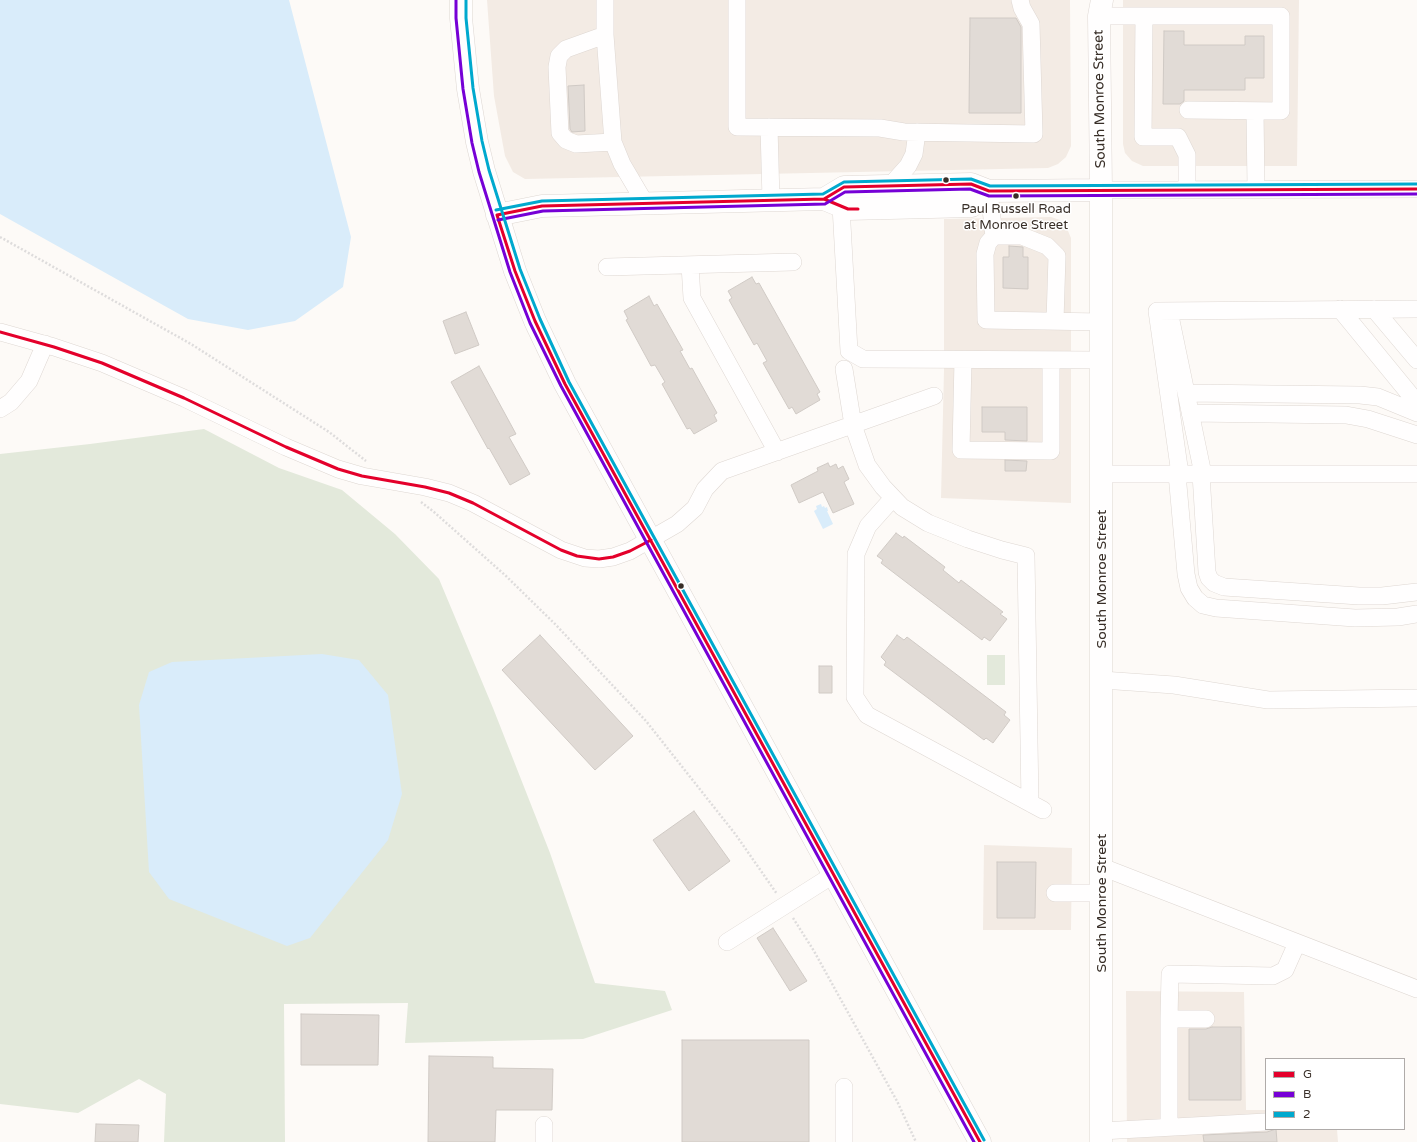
<!DOCTYPE html>
<html>
<head>
<meta charset="utf-8">
<style>
  body { margin:0 }
  #map { position:relative; width:1417px; height:1142px; overflow:hidden; background:#fdfaf7; font-family:"Varela Round",sans-serif }
  canvas { display:block }
  .legend { position:absolute; left:1265px; top:1058px; width:140px; height:72px; box-sizing:border-box; background:#fff; border:1px solid #afaba9; margin:0; padding:5px 7px; list-style:none; font-size:12px; color:#382e27 }
  .legend li { display:flex; align-items:center; gap:8px; height:20px }
  .legend b { width:20px; border:1px solid #afaba9 }
</style>
</head>
<body>
<div id="map">
<canvas width="1417" height="1142"></canvas>
<ul class="legend">
<li><b style="height:5px;background:#e4002b"></b>G</li>
<li><b style="height:5px;background:#7600d6"></b>B</li>
<li><b style="height:5px;background:#00a9ce"></b>2</li>
</ul>
</div>
<script>
const c = document.querySelector('canvas').getContext('2d');
c.lineJoin = 'round';
function fillPath(path, color) {
  c.fillStyle = color;
  c.fill(path, 'evenodd');
}
function toPath(rows) {
  const path = new Path2D();
  for (const r of rows) {
    path.moveTo(r[0], r[1]);
    for (let i = 2; i < r.length; i += 2) path.lineTo(r[i], r[i + 1]);
  }
  return path;
}
function strokePath(path, color, width, dash) {
  c.strokeStyle = color;
  c.lineWidth = width;
  c.lineCap = dash ? 'butt' : 'round';
  c.setLineDash(dash || []);
  c.stroke(path);
}
function write(font, color, halo, rows, align = 'center') {
  c.font = font + ' "Varela Round",sans-serif';
  c.lineWidth = 3;
  c.setLineDash([]);
  c.textBaseline = 'middle';
  c.strokeStyle = halo;
  c.fillStyle = color;
  for (const [text, x, y, turn = 0] of rows) {
    c.save();
    c.translate(x, y);
    c.rotate((+turn || 0) * Math.PI / 180);
    c.textAlign = isNaN(turn) ? turn : align;
    if (halo) c.strokeText(text, 0, 0);
    c.fillText(text, 0, 0);
    c.restore();
  }
}
const built = toPath([
  [487,0,1070,0,1071,146,1066,157,1058,164,1048,168,525,179,513,172,505,156,494,96],
  [1123,0,1299,0,1297,166,1143,166,1132,161,1125,153,1123,144],
  [1051,217,1060,220,1068,231,1071,238,1071,503,941,498,944,370,944,219],
  [984,845,1072,848,1071,930,983,930],
  [1126,991,1244,992,1246,1110,1266,1110,1266,1129,1337,1129,1338,1142,1127,1142]
]);
const green = toPath([
  [204,429,279,468,342,490,395,534,439,579,493,708,550,853,595,983,665,991,672,1010,583,1039,405,1043,408,1003,284,1004,285,1142,164,1142,166,1094,139,1079,78,1113,0,1104,0,454,90,444],
  [987,655,1005,655,1005,685,987,685]
]);
const water = toPath([
  [0,0,289,0,351,237,343,287,295,321,248,330,188,319,0,214],
  [821,504,822,507,824,506,825,508,827,507,828,511,827,511,833,524,823,529,814,511,817,509,816,506],
  [322,654,359,660,388,695,402,794,388,840,310,938,287,946,169,899,149,872,139,705,149,672,172,662]
]);
const building = toPath([
  [970,18,1016,18,1021,27,1021,113,969,113,970,18],
  [1164,31,1184,31,1184,45,1245,45,1245,36,1264,36,1264,78,1245,78,1245,90,1184,90,1184,101,1180,104,1163,104,1164,31],
  [584,85,585,131,572,132,570,129,568,86,584,85],
  [1009,246,1023,247,1023,257,1028,257,1028,289,1003,288,1003,257,1009,257,1009,246],
  [752,277,756,284,759,283,820,392,817,394,820,400,796,414,792,407,789,409,763,363,767,361,757,343,754,345,729,300,732,298,728,291,752,277],
  [649,296,654,306,657,304,683,350,680,351,690,369,692,368,717,413,714,415,717,421,694,434,690,428,687,429,662,384,665,382,655,365,651,366,626,320,628,319,624,311,649,296],
  [466,312,479,345,455,354,443,321,466,312],
  [479,366,516,434,509,437,530,474,510,485,489,448,488,449,451,382,479,366],
  [982,407,1027,407,1027,441,1005,440,1005,432,982,432,982,407],
  [1005,460,1027,461,1026,471,1005,471,1005,460],
  [828,463,830,467,836,464,838,469,843,466,849,479,844,482,854,504,833,513,823,492,799,503,791,485,818,471,817,468,828,463],
  [896,533,903,538,904,536,945,567,943,570,959,583,961,580,1003,612,1000,614,1007,619,990,641,984,637,982,640,881,563,883,560,877,556,896,533],
  [540,635,633,736,595,770,502,670,540,635],
  [897,635,904,640,907,637,1006,712,1004,715,1010,720,993,743,986,738,984,740,884,665,886,662,881,657,897,635],
  [819,666,832,666,832,693,819,693,819,666],
  [694,811,730,861,689,891,653,840,694,811],
  [997,862,1036,862,1035,918,997,918,997,862],
  [773,928,807,981,790,991,757,938,773,928],
  [301,1014,379,1015,378,1065,301,1065,301,1014],
  [1212,1027,1241,1027,1241,1100,1189,1100,1189,1029,1206,1029,1212,1027],
  [682,1040,809,1040,809,1142,682,1142,682,1040],
  [429,1056,493,1057,493,1068,553,1069,552,1110,496,1110,495,1142,428,1142,429,1056],
  [96,1124,139,1125,138,1142,95,1142,96,1124],
  [1276,1129,1277,1142,1204,1142,1203,1135,1267,1132,1276,1129]
]);
const path = toPath([
  [0,237,191,344,329,432,366,461],
  [421,502,434,512,506,576,556,625,646,721,736,835,777,894],
  [793,918,814,951,897,1101,916,1142]
]);
const minor = toPath([
  [605,0,605,35,613,142,622,164,645,203],
  [737,0,737,127,880,128,904,132,1034,134,1031,24,1022,8,1020,0],
  [1099,16,1281,16,1281,111,1188,110],
  [1144,16,1143,137,1178,137,1187,155,1187,190],
  [605,35,566,49,559,56,557,67,560,133,566,140,576,144,613,142],
  [1255,111,1256,189],
  [769,127,771,200],
  [890,186,908,166,914,154,917,132],
  [1101,190,1417,189],
  [989,191,994,236],
  [841,206,849,351,863,359,1102,360],
  [690,265,692,298,777,452],
  [607,267,793,262],
  [1340,309,1417,403],
  [1374,309,1417,360],
  [1169,311,1203,474],
  [1055,321,1057,256,1047,246,1022,236,994,236,988,243,985,254,986,320,1102,322],
  [0,332,54,347,102,363,184,398,286,447,338,469,362,476,425,487,449,493,473,503,561,550,585,558,599,559,613,557,630,551,677,524,695,508,705,489,722,471,934,396],
  [963,360,961,450,1051,451,1051,360],
  [844,369,853,425,867,465,883,487,902,507,928,523,968,539,1002,550,1026,556,1030,803],
  [1186,393,1360,395,1378,397,1417,413],
  [0,409,11,402,29,381,45,344],
  [1190,413,1346,415,1368,419,1417,435],
  [1102,474,1417,474],
  [1177,474,1186,574,1189,588,1195,598,1203,605,1216,608,1355,618,1398,617,1417,614],
  [1180,474,1157,311,1417,309],
  [1201,474,1207,572,1209,578,1214,583,1224,587,1359,596,1382,596,1417,592],
  [893,498,868,526,856,554,855,697,867,715,1043,810],
  [1102,680,1174,685,1268,700,1417,698],
  [1102,867,1417,989],
  [1055,893,1102,893],
  [727,942,833,875],
  [1169,1019,1170,974,1273,976,1285,970,1297,943],
  [544,1125,544,1142],
  [1169,1127,1169,1019,1206,1019],
  [1101,1131,1266,1122],
  [844,1142,844,1087]
]);
const major = toPath([
  [461,0,461,18,468,89,477,142,484,171,515,271,535,321,565,384,980,1142],
  [824,199,844,187,971,184,989,191,1101,190],
  [497,215,542,206,824,199,848,209,972,206,989,191],
  [1101,1142,1101,190,1099,16,1102,0]
]);
const bus1 = toPath([
  [824,199,844,187,971,184,989,191,1417,189],
  [497,215,515,271,535,321,565,384,980,1142],
  [497,215,542,206,824,199,848,209,858,209],
  [0,332,54,347,102,363,184,398,286,447,338,469,362,476,425,487,449,493,473,503,561,550,577,556,599,559,613,557,630,551,651,540]
]);
const bus2 = toPath([
  [456,0,456,18,463,89,472,143,479,172,510,272,530,323,561,386,974,1142],
  [498,220,543,211,825,204,845,192,970,189,989,196,1417,194]
]);
const bus3 = toPath([
  [466,0,466,18,473,88,482,141,489,170,520,269,540,319,569,382,984,1140],
  [496,210,542,201,823,194,844,182,971,179,990,186,1417,184]
]);
const markers = [
  [946,180,3.5,"#382e27"],
  [1016,196,3.5,"#382e27"],
  [681,586,3.5,"#382e27"]
];
const busNames = [
  ["Paul Russell Road",1016,210],
  ["at Monroe Street",1016,226]
];
const streetNames = [
  ["South Monroe Street",1100,99,-91],
  ["South Monroe Street",1102,579,-90],
  ["South Monroe Street",1102,903,-90]
];
fillPath(built, '#f3ebe4');
fillPath(green, '#e3e9db');
fillPath(water, '#d9ecfa');
fillPath(building, '#e1dbd6');
strokePath(building, '#d0cac5', 1);
strokePath(minor, '#ded7d2', 18);
strokePath(major, '#ded7d2', 23);
strokePath(path, '#dedcdc', 2.5, [2, 2]);
strokePath(minor, '#fffefe', 17);
strokePath(major, '#fffefe', 22);
strokePath(bus1, '#e4002b', 3);
strokePath(bus2, '#7600d6', 3);
strokePath(bus3, '#00a9ce', 3);
for (const [x, y, r, color] of markers) {
  const dot = new Path2D();
  dot.arc(x, y, r, 0, 2 * Math.PI);
  c.fillStyle = color;
  c.fill(dot);
  strokePath(dot, '#fff', 1.5);
}
write('13px', '#382e27', '#fff', busNames);
write('14px', '#382e27', '#fff', streetNames);
</script>
</body>
</html>
